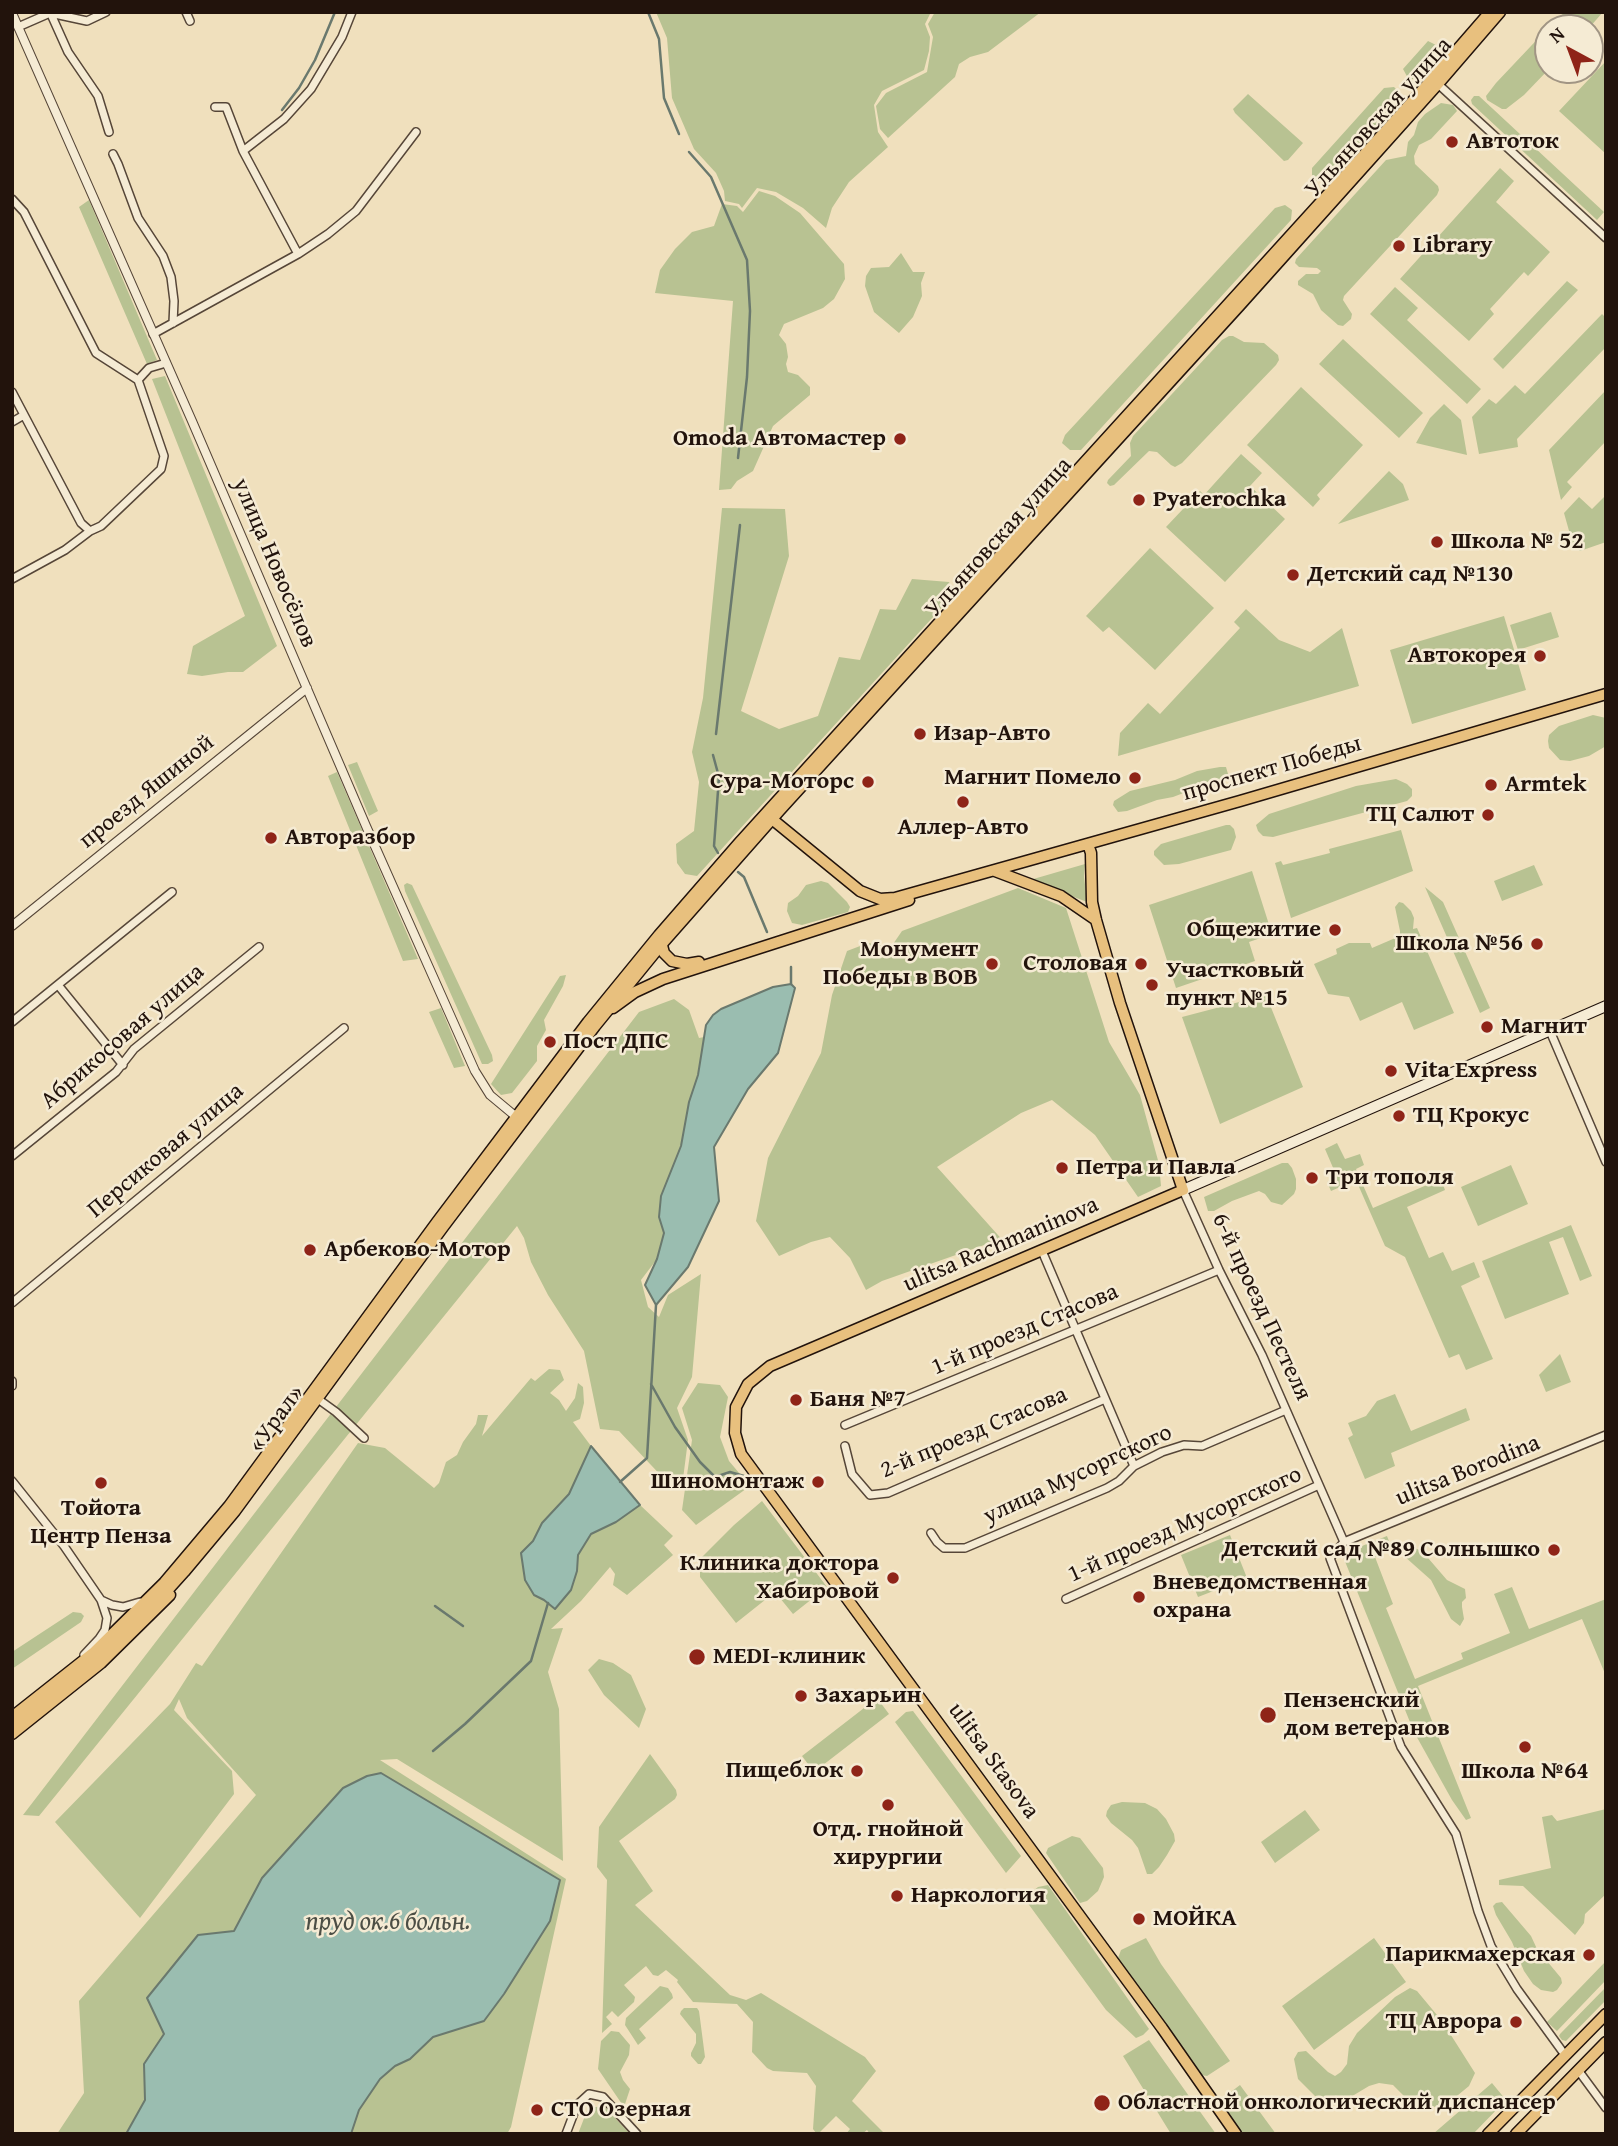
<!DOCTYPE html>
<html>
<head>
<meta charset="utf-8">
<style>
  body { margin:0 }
  #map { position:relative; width:1618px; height:2146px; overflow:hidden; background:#f0e0bd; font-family:"Gentium Book Plus",serif }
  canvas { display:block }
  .frame { position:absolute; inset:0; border:14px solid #22130c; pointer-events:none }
  .north { position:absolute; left:1534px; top:14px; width:70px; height:70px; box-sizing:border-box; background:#f5ebd4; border:2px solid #a19584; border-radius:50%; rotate:319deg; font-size:19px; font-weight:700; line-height:28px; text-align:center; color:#22130c }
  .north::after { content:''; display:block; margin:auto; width:24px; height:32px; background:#8f2418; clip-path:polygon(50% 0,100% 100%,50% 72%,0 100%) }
</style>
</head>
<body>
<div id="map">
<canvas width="1618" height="2146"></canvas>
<div class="frame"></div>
<div class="north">N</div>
</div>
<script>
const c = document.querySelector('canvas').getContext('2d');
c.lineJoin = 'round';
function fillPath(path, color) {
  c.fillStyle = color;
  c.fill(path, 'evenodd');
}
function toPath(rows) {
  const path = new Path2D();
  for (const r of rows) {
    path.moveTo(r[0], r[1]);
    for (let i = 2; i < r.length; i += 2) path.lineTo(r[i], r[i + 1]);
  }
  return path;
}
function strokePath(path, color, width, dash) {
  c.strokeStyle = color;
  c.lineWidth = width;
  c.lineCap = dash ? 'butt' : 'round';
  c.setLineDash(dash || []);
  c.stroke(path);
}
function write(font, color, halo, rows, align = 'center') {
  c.font = font + ' "Gentium Book Plus",serif';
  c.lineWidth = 5;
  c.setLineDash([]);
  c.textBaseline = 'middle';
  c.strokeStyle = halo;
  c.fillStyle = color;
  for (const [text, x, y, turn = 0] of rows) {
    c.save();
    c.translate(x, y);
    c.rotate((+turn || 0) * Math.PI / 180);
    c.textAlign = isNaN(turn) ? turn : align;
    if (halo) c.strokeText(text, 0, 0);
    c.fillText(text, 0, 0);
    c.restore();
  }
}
const green = toPath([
  [656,12,931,12,925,24,930,37,929,51,924,70,882,91,874,105,878,132,888,147,849,182,832,208,826,228,803,208,776,192,757,188,742,208,739,204,725,201,724,191,716,173,694,149,672,98,667,38],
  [935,12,1041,12,988,52,970,57,959,64,955,77,888,138,880,129,876,106,886,93,927,72,933,37,928,24],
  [1565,12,1603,12,1589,28,1548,28],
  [1548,28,1548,70,1524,95,1506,109,1502,109,1487,100,1486,96,1496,83],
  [1428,41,1438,46,1439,50,1413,79,1409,80,1403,69],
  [1606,61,1606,154,1559,111],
  [1394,87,1400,93,1401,100,1328,181,1316,181,1312,175,1312,168,1384,88],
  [1248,94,1303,143,1288,160,1284,161,1235,113,1233,109],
  [1474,96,1479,96,1604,212,1597,220,1472,104,1471,100],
  [1441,103,1453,105,1457,111,1431,139,1419,145,1414,156,1415,164,1438,186,1439,190,1437,195,1344,296,1343,300,1352,314,1351,319,1343,326,1338,325,1321,310,1313,294,1298,285,1298,281,1306,274,1318,274,1321,271,1317,268,1299,267,1295,263,1296,259,1386,160,1406,156,1408,142,1414,135,1418,122,1425,114],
  [1500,168,1514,181,1496,202,1550,252,1528,276,1524,272,1490,309,1494,314,1469,341,1400,279],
  [759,191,775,196,800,213,844,264,845,279,834,299,823,308,784,324,779,335,786,344,788,357,786,364,788,372,798,375,810,387,810,395,773,426,753,471,737,481,731,489,719,490,733,301,655,293,660,270,675,249,692,232,714,226,722,204,737,206,743,212],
  [89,200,157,360,147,364,79,207],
  [1285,205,1292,210,1291,220,1081,450,1070,450,1062,443,1065,435,1275,208],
  [901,253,913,272,925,272,921,283,922,296,913,317,899,333,874,312,865,286,866,276,871,268,889,267],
  [1567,281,1578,290,1503,369,1493,359],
  [1395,287,1418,308,1407,320,1481,389,1467,404,1370,314],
  [1602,314,1606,318,1606,347,1517,439,1518,447,1479,454,1472,417,1489,399,1496,404,1515,385,1525,394],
  [1229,336,1233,336,1244,342,1264,343,1278,355,1279,360,1276,365,1182,463,1175,467,1171,465,1157,452,1149,451,1114,485,1110,486,1107,483,1108,480,1131,456,1130,443,1133,436,1222,340],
  [1343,339,1423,413,1399,438,1319,364],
  [165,376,277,646,243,672,228,672,202,676,187,674,193,646,245,616,152,379],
  [1301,387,1363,445,1317,495,1320,499,1313,507,1247,445],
  [1606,390,1606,441,1567,482,1572,487,1561,500,1549,450],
  [1444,404,1461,420,1467,455,1416,443,1430,418],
  [1241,454,1262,473,1250,486,1285,519,1225,582,1166,527,1200,491,1204,495],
  [1389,471,1403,484,1409,500,1338,524],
  [1606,495,1606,542,1580,551,1573,545,1564,513,1579,497,1592,509],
  [722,508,785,509,789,556,741,711,779,729,818,716,839,657,860,660,880,609,896,610,912,579,949,582,954,594,697,876,685,874,677,863,676,844,694,831,699,782,692,752,703,698],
  [1150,548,1214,608,1155,670,1109,627,1103,632,1086,616],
  [1246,609,1279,640,1310,652,1342,628,1359,686,1118,756,1120,733,1148,703,1160,714,1240,628,1234,622],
  [1551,612,1559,637,1518,650,1510,625],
  [1504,616,1526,690,1412,724,1390,650],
  [1593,715,1606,718,1606,746,1589,756,1570,761,1560,760,1549,748,1548,741,1549,735,1559,726],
  [357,762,378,811,369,816,348,765],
  [1220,767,1226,767,1228,774,1215,784,1202,786,1173,797,1157,800,1127,811,1118,812,1113,805,1114,801,1130,791,1175,780,1197,771],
  [337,772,418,959,403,961,328,776],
  [1396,779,1407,784,1412,789,1412,796,1407,801,1273,837,1263,836,1258,831,1256,825,1269,814,1356,786],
  [1226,825,1230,825,1234,829,1236,837,1231,850,1179,864,1164,865,1154,855,1154,851,1161,844],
  [1401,830,1413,871,1291,918,1275,863,1281,861,1283,865,1330,853,1329,849],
  [1085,864,1084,876,1087,902,1030,880],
  [1534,865,1543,885,1502,901,1494,881],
  [1252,871,1272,934,1249,942,1255,961,1176,988,1149,905],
  [821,881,828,883,847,902,850,907,848,912,802,925,792,923,787,911,788,903,798,896,806,885],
  [407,883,412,885,492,1055,493,1061,488,1064,482,1064,405,891,404,885],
  [1425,887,1443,902,1490,1008,1480,1013],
  [1018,888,1066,908,1109,1042,1140,1095,1159,1164,1161,1186,1138,1197,1095,1135,1052,1100,1021,1113,937,1167,1006,1244,987,1244,882,1281,866,1290,850,1258,830,1237,811,1242,779,1256,756,1221,768,1158,821,1053,832,995,847,951,868,943,891,947,902,931],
  [1399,902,1403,903,1411,911,1414,918,1413,929,1417,928,1454,1013,1414,1030,1402,1002,1360,1021,1349,997,1328,994,1314,964,1337,954,1336,949,1349,943,1370,943,1372,948,1400,936,1400,931,1395,907],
  [566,975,563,986,544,1020,546,1030,537,1046,537,1061,512,1093,501,1095,491,1084,560,976],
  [1266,995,1303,1087,1220,1124,1182,1017],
  [674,999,689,1010,699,1038,704,1037,698,1075,689,1102,681,1146,661,1196,659,1217,664,1232,657,1259,641,1280,648,1307,659,1317,668,1295,701,1274,692,1377,677,1408,688,1440,683,1479,667,1482,619,1431,600,1429,584,1351,548,1295,531,1262,524,1238,517,1226,39,1816,23,1815,639,1012],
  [441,1008,465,1066,454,1068,429,1012],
  [1337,1143,1345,1159,1360,1154,1364,1165,1356,1169,1373,1208,1441,1179,1445,1190,1407,1207,1429,1258,1443,1252,1452,1271,1474,1262,1480,1277,1461,1286,1493,1359,1466,1370,1459,1354,1449,1358,1405,1257,1385,1246,1356,1180,1331,1191,1327,1182,1337,1177,1325,1149],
  [1282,1163,1288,1163,1292,1168,1296,1179,1296,1189,1294,1194,1282,1205,1271,1202,1265,1194,1259,1191,1232,1201,1214,1211,1208,1211,1204,1197],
  [1511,1165,1528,1204,1478,1226,1461,1187],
  [1571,1225,1592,1276,1580,1281,1563,1237,1549,1242,1569,1294,1505,1319,1482,1261],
  [1560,1354,1571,1382,1546,1392,1539,1375],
  [549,1369,560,1370,564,1380,550,1393,559,1400,566,1411,575,1398,578,1383,583,1387,584,1403,580,1419,573,1422,591,1446,569,1494,542,1523,533,1541,521,1553,534,1595,544,1600,555,1609,577,1571,578,1555,591,1534,616,1522,640,1505,673,1536,664,1545,673,1555,627,1595,613,1585,615,1574,610,1567,581,1601,551,1629,563,1628,548,1672,559,1709,563,1861,397,1759,380,1760,566,1879,511,2127,507,2134,57,2134,84,2093,79,2001,256,1795,187,1718,179,1699,174,1710,232,1771,234,1794,140,1918,55,1822,170,1704,196,1663,202,1666,358,1443,385,1448,434,1488,439,1483,446,1462,457,1455,463,1442,476,1424,478,1415,488,1415,482,1436,531,1378,535,1381],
  [698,1383,720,1385,728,1397,720,1437,729,1461,750,1486,696,1525,682,1510,692,1440,682,1408],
  [1395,1394,1411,1431,1466,1408,1470,1420,1391,1453,1395,1466,1365,1479,1348,1438,1353,1435,1348,1423,1366,1416,1377,1401],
  [762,1501,827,1587,793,1614,775,1592,736,1623,700,1577,700,1559,734,1525],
  [1230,1535,1247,1578,1198,1597,1181,1555],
  [1387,1536,1392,1549,1375,1557,1393,1604,1386,1608,1415,1679,1463,1659,1461,1653,1510,1633,1494,1594,1512,1587,1529,1629,1606,1599,1606,1676,1582,1619,1418,1686,1471,1818,1466,1820,1452,1800,1414,1732,1342,1554],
  [1405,1544,1422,1551,1447,1580,1465,1589,1466,1598,1462,1602,1462,1607,1464,1619,1460,1626,1451,1619,1431,1580,1404,1556,1403,1550],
  [73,1612,81,1613,84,1616,81,1622,12,1669,12,1652],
  [599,1659,613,1663,631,1675,646,1709,639,1728,604,1695,588,1670],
  [877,1698,889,1714,814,1772,802,1756],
  [913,1711,1021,1856,1006,1873,895,1722,906,1712],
  [650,1754,676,1790,677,1795,675,1799,619,1841,653,1891,635,1905,730,1995,746,2000,761,1993,865,2057,876,2071,852,2101,885,2134,870,2134,867,2130,862,2134,846,2134,850,2129,836,2116,819,2133,816,2133,813,2129,816,2086,807,2073,773,2071,767,2068,752,2052,753,2022,737,2004,693,2002,677,1982,678,1980,666,1970,658,1976,653,1975,646,1966,624,1985,635,1997,634,2002,618,2017,612,2011,606,2017,612,2024,602,2033,607,1880,597,1867,599,1827],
  [1122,1802,1145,1803,1157,1809,1166,1819,1174,1834,1175,1841,1167,1855,1159,1867,1152,1874,1147,1874,1138,1848,1132,1840,1111,1823,1106,1816,1107,1811,1111,1805],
  [1606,1809,1606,1894,1585,1914,1584,1923,1575,1935,1523,1886,1499,1885,1499,1880,1551,1868,1542,1817,1552,1815,1557,1821],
  [1305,1810,1320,1830,1275,1863,1261,1842],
  [1072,1836,1080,1838,1103,1868,1104,1877,1098,1891,1087,1901,1080,1903,1046,1853,1048,1848],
  [1048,1885,1149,2029,1143,2035,1136,2038,1106,2010,1024,1898,1038,1887],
  [1502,1902,1531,1936,1537,1949,1561,1978,1562,1983,1557,1990,1553,1992,1541,1990,1533,1984,1524,1971,1512,1942,1496,1915,1493,1906,1496,1903],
  [1146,1938,1161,1964,1230,2061,1207,2076,1201,2075,1118,1958,1121,1950],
  [1374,1938,1406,1982,1314,2050,1282,2006],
  [1606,1961,1606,1980,1557,2031,1547,2022],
  [660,1986,668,1988,672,1994,673,1998,639,2029,646,2038,638,2045,625,2025,626,2018],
  [1606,1987,1606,2000,1566,2041,1562,2040,1559,2036,1560,2034],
  [1410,1988,1417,1991,1442,2021,1475,2073,1469,2086,1452,2100,1435,2107,1427,2104,1421,2097,1408,2100,1393,2085,1379,2083,1369,2086,1349,2098,1336,2100,1318,2099,1298,2079,1294,2059,1298,2052,1306,2051,1328,2072,1335,2076,1341,2072,1347,2064,1349,2046,1357,2033,1395,1997],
  [684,2008,697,2008,699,2011,705,2057,701,2064,698,2064,691,2056,691,2053,696,2043,696,2034,680,2014,681,2011],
  [611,2031,619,2032,630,2045,629,2055,620,2072,623,2080,630,2089,624,2107,598,2069,601,2041],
  [1149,2040,1216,2134,1171,2134,1123,2056],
  [1492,2083,1506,2100,1473,2134,1433,2134],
  [1240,2085,1276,2134,1242,2134,1219,2101],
  [604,2106,630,2134,578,2134,588,2108]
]);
const water = toPath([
  [791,984,795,988,778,1053,748,1089,714,1147,719,1201,688,1267,656,1305,645,1285,657,1259,664,1233,659,1217,661,1196,681,1146,689,1102,698,1075,706,1025,713,1015,721,1009,773,987,791,984],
  [591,1446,640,1505,616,1522,591,1534,578,1555,577,1571,571,1590,555,1609,544,1600,534,1595,525,1580,521,1553,533,1541,542,1523,569,1494,591,1446],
  [381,1773,560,1880,550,1921,504,1994,484,2021,433,2037,410,2059,395,2066,380,2079,359,2110,351,2134,126,2134,145,2100,144,2064,164,2034,147,1998,198,1935,234,1931,262,1878,343,1788,367,1776,381,1773]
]);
const stream = toPath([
  [648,12,659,39,664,98,679,134],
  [282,110,299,88,315,60,335,12],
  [689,152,711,177,747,260,750,311,747,377,738,458],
  [716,734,740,525],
  [713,755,719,777,714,846,718,853],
  [738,872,744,877,767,932],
  [791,967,791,984],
  [651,1384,675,1427,700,1462,715,1477,730,1472,744,1476,752,1486],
  [620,1482,647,1458,656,1305],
  [435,1606,463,1626],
  [433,1751,465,1724,531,1661,548,1603]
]);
const minor = toPath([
  [50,12,68,52,98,96,109,132],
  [186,12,190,21],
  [18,27,50,13,87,21,106,12],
  [1438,84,1606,238],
  [215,107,226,107,243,151,298,254],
  [243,151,284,119,311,89,342,37,352,12],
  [113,154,118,164,138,218,163,256,171,277,174,301,173,323],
  [12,199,24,212,96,353,138,380,164,456,161,469,101,526,90,531,65,550,12,579],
  [153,334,298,254,328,234,356,211,416,132],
  [138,380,149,368,166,363],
  [12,392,81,523,90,531],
  [12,422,24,415],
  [58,985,123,1065],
  [12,1022,172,892],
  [1550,1031,1606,1162],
  [12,1156,116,1072,134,1049,259,947],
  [1183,1190,1219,1270,1262,1355,1344,1542],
  [1042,1251,1134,1466],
  [12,1303,344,1028],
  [12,1381,12,1386],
  [318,1399,336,1412,364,1438],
  [845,1425,1219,1270],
  [845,1446,852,1474,870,1495,888,1493,1105,1399],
  [12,1481,64,1546,101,1600,107,1618,105,1630,99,1639,84,1655],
  [931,1533,937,1542,944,1548,965,1548,1107,1488,1119,1481,1134,1466,1162,1452,1184,1445,1202,1446,1286,1410],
  [1066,1599,1319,1485],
  [101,1600,112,1605,123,1607,140,1602],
  [1565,2055,1517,1989,1491,1946,1478,1911,1456,1834,1401,1747,1330,1558,1344,1542,1606,1435],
  [1578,2070,1606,2108],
  [566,2134,577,2105,589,2094,603,2097,637,2134]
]);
const tertiary = toPath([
  [12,13,192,421,366,826,475,1071,490,1095,520,1120],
  [12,926,307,688]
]);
const secondary = toPath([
  [1183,1190,1606,1006]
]);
const primary = toPath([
  [767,815,860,891,880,899,895,898,1240,801,1606,694],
  [1088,844,1091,853,1092,902,1096,920,1120,1003,1183,1190,770,1366,748,1384,736,1407,735,1433,741,1454,1162,2028,1236,2134],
  [995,871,1061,896,1096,920],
  [660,938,664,953,672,961,687,964,699,962],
  [613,1008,635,992,663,979,909,900],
  [12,1734,101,1663,170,1595],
  [1488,2134,1606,2014],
  [1516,2134,1606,2042]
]);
const trunk = toPath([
  [12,1717,93,1653,164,1583,229,1506,437,1222,588,1022,659,935,739,843,1417,96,1490,12],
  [12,1727,98,1659,157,1602,184,1572,235,1511,443,1227,595,1026,661,945,780,810,1240,305,1438,84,1500,12]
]);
const markers = [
  [1452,142,7,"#8f2418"],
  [1399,246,7,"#8f2418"],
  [900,439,7,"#8f2418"],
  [1139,500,7,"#8f2418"],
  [1437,542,7,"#8f2418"],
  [1293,575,7,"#8f2418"],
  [1540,656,7,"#8f2418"],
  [920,734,7,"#8f2418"],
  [1135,778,7,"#8f2418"],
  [868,782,7,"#8f2418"],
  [1491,785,7,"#8f2418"],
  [963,802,7,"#8f2418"],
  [1488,815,7,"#8f2418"],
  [271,838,7,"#8f2418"],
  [1335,930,7,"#8f2418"],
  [1537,944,7,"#8f2418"],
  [992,964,7,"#8f2418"],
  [1141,964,7,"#8f2418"],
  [1152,985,7,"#8f2418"],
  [1487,1027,7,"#8f2418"],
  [550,1042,7,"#8f2418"],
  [1391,1071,7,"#8f2418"],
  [1399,1116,7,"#8f2418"],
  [1062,1168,7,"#8f2418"],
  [1312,1178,7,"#8f2418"],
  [310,1250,7,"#8f2418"],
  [796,1400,7,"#8f2418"],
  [818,1482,7,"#8f2418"],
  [101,1483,7,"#8f2418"],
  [1554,1550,7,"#8f2418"],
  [893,1578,7,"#8f2418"],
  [1139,1597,7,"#8f2418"],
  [697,1657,9,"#8f2418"],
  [801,1696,7,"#8f2418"],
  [1268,1715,9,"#8f2418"],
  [1525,1747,7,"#8f2418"],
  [857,1771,7,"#8f2418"],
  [888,1805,7,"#8f2418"],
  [897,1896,7,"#8f2418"],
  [1139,1919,7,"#8f2418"],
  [1589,1955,7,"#8f2418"],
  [1516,2022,7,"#8f2418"],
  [1102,2103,9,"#8f2418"],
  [537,2110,7,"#8f2418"]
];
const streetNames = [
  ["Ульяновская улица",1379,118,-48],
  ["Ульяновская улица",999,538,-48],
  ["улица Новосёлов",274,563,67],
  ["проспект Победы",1272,769,-16],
  ["проезд Яшиной",147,792,-39],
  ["Абрикосовая улица",123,1037,-41],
  ["Персиковая улица",166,1151,-40],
  ["ulitsa Rachmaninova",1001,1245,-23],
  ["6-й проезд Пестеля",1261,1307,65],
  ["1-й проезд Стасова",1025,1330,-23],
  ["«Урал»",277,1419,-54],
  ["2-й проезд Стасова",974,1433,-23],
  ["ulitsa Borodina",1468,1471,-22],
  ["улица Мусоргского",1078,1475,-25],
  ["1-й проезд Мусоргского",1185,1525,-24],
  ["ulitsa Stasova",993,1761,54]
];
const poiNames = [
  ["Автоток",1466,142],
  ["Library",1413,246],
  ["Omoda Автомастер",886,439,"right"],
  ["Pyaterochka",1153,500],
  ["Школа № 52",1451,542],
  ["Детский сад №130",1307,575],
  ["Автокорея",1526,656,"right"],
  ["Изар-Авто",934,734],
  ["Магнит Помело",1121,778,"right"],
  ["Сура-Моторс",854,782,"right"],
  ["Armtek",1505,785],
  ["ТЦ Салют",1474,815,"right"],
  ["Аллер-Авто",963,828,"center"],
  ["Авторазбор",285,838],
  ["Общежитие",1321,930,"right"],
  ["Школа №56",1523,944,"right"],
  ["Монумент",978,950,"right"],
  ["Победы в ВОВ",978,978,"right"],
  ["Столовая",1127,964,"right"],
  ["Участковый",1166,971],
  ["пункт №15",1166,999],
  ["Магнит",1501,1027],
  ["Пост ДПС",564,1042],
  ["Vita Express",1405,1071],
  ["ТЦ Крокус",1413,1116],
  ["Петра и Павла",1076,1168],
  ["Три тополя",1326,1178],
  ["Арбеково-Мотор",324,1250],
  ["Баня №7",810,1400],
  ["Шиномонтаж",804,1482,"right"],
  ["Тойота",101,1509,"center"],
  ["Центр Пенза",101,1537,"center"],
  ["Детский сад №89 Солнышко",1540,1550,"right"],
  ["Клиника доктора",879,1564,"right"],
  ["Хабировой",879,1592,"right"],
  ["Вневедомственная",1153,1583],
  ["охрана",1153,1611],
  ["MEDI-клиник",713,1657],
  ["Захарьин",815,1696],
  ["Пензенский",1284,1701],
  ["дом ветеранов",1284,1729],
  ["Пищеблок",843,1771,"right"],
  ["Школа №64",1525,1772,"center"],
  ["Отд. гнойной",888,1830,"center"],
  ["хирургии",888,1858,"center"],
  ["Наркология",911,1896],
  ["МОЙКА",1153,1919],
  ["Парикмахерская",1575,1955,"right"],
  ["ТЦ Аврора",1502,2022,"right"],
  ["Областной онкологический диспансер",1118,2103],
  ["СТО Озерная",551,2110]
];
const waterNames = [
  ["пруд ок.6 больн.",388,1922]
];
fillPath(green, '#b8c292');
fillPath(water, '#9abdb0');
strokePath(water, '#6a796e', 2);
strokePath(stream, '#6a796e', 2.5);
strokePath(minor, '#564638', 10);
strokePath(tertiary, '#564638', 10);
strokePath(secondary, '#22130c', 12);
strokePath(primary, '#22130c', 13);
strokePath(trunk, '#22130c', 13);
strokePath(minor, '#f5ebd4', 7);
strokePath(tertiary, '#f5ebd4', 8);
strokePath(secondary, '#f5ebd4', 10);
strokePath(primary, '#e8c07e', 10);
strokePath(trunk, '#e8c07e', 10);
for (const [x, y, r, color] of markers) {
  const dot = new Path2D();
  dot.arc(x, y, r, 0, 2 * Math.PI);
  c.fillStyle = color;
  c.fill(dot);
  strokePath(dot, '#f5ebd4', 2.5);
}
write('24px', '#22130c', '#f5ebd4', streetNames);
write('bold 24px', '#22130c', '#f5ebd4', poiNames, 'left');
write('italic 26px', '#4c4e45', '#f5ebd4', waterNames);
</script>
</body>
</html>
